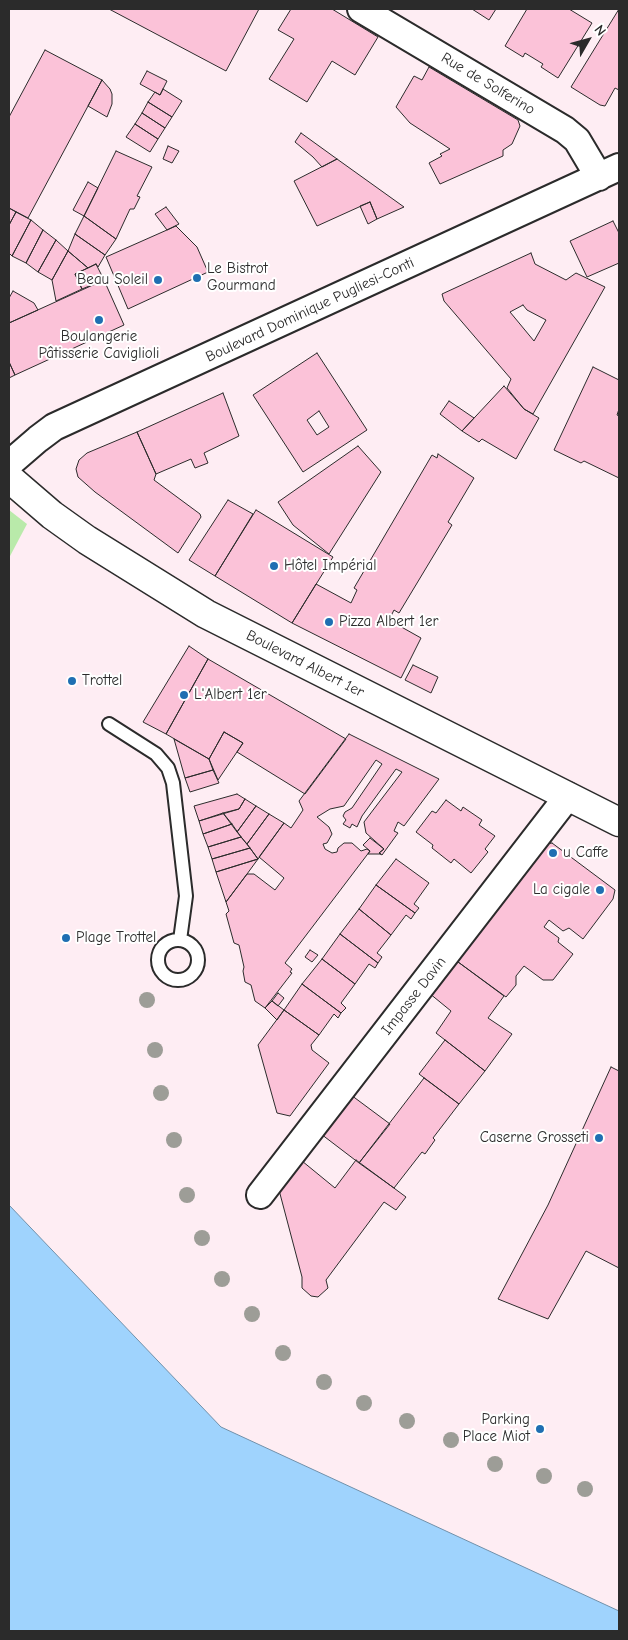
<!DOCTYPE html>
<html>
<head>
<meta charset="utf-8">
<style>
  body { margin:0 }
  #map { position:relative; width:628px; height:1640px; overflow:hidden; background:#feedf3; font-family:"Comic Neue",sans-serif }
  canvas { display:block }
  .frame { position:absolute; inset:0; border:10px solid #2b2b2b; pointer-events:none }
  .north { position:absolute; left:563px; top:15px; width:50px; height:50px; -webkit-text-stroke:4px #fff; paint-order:stroke; rotate:52deg; font-size:14px; font-weight:700; line-height:20px; text-align:center; color:#2b2b2b }
  .north::after { content:''; display:block; margin:auto; width:18px; height:22px; background:#2b2b2b; clip-path:polygon(50% 0,100% 100%,50% 72%,0 100%) }
</style>
</head>
<body>
<div id="map">
<canvas width="628" height="1640"></canvas>
<div class="frame"></div>
<div class="north">N</div>
</div>
<script>
const c = document.querySelector('canvas').getContext('2d');
c.lineJoin = 'round';
function fillPath(path, color) {
  c.fillStyle = color;
  c.fill(path, 'evenodd');
}
function toPath(rows) {
  const path = new Path2D();
  for (const r of rows) {
    if (r.length === 3) {
      path.moveTo(r[0] + r[2], r[1]);
      path.arc(r[0], r[1], r[2], 0, 2 * Math.PI);
      continue;
    }
    path.moveTo(r[0], r[1]);
    for (let i = 2; i < r.length; i += 2) path.lineTo(r[i], r[i + 1]);
  }
  return path;
}
function strokePath(path, color, width, dash) {
  c.strokeStyle = color;
  c.lineWidth = width;
  c.lineCap = dash ? 'butt' : 'round';
  c.setLineDash(dash || []);
  c.stroke(path);
}
function write(font, color, halo, rows, align = 'center') {
  c.font = font + ' "Comic Neue",sans-serif';
  c.lineWidth = 4;
  c.setLineDash([]);
  c.textBaseline = 'middle';
  c.strokeStyle = halo;
  c.fillStyle = color;
  for (const [text, x, y, turn = 0] of rows) {
    c.save();
    c.translate(x, y);
    c.rotate((+turn || 0) * Math.PI / 180);
    c.textAlign = isNaN(turn) ? turn : align;
    if (halo) c.strokeText(text, 0, 0);
    c.fillText(text, 0, 0);
    c.restore();
  }
}
const green = toPath([
  [9,510,27,524,9,558]
]);
const water = toPath([
  [9,1205,221,1427,619,1611,619,1631,9,1631,9,1205]
]);
const building = toPath([
  [109,9,259,9,226,71,109,9],
  [291,9,332,9,378,37,355,75,332,61,307,102,269,79,294,39,278,30,291,9],
  [472,9,496,9,489,20,472,9],
  [527,9,569,9,592,23,558,78,541,67,543,64,525,53,523,57,505,46,527,9],
  [619,9,619,90,615,88,605,106,600,105,571,87,619,9],
  [45,50,102,80,28,218,9,208,9,117,45,50],
  [429,67,518,120,520,126,512,144,503,150,503,156,440,184,429,163,442,156,440,154,450,149,410,123,396,107,414,76,422,80,429,67],
  [147,71,167,81,160,95,140,84,147,71],
  [102,80,110,89,112,94,112,104,107,117,88,106,102,80],
  [163,89,182,101,172,117,148,102,155,92,160,95,163,89],
  [148,102,172,117,165,128,142,113,148,102],
  [142,113,165,128,158,139,135,124,142,113],
  [135,124,158,139,150,152,126,137,135,124],
  [301,133,337,159,322,167,313,157,295,142,301,133],
  [168,146,179,151,172,163,163,159,168,146],
  [116,151,152,167,137,196,140,197,134,209,130,209,116,239,84,216,116,151],
  [337,159,404,207,377,219,370,202,317,226,294,181,337,159],
  [88,182,98,188,84,216,73,210,88,182],
  [370,202,377,219,368,224,360,206,370,202],
  [166,207,179,224,167,230,155,214,166,207],
  [9,208,16,212,9,225,9,208],
  [16,212,31,220,12,256,9,253,9,225,16,212],
  [84,216,116,239,105,255,75,234,84,216],
  [31,220,43,230,26,263,12,256,31,220],
  [613,221,619,233,619,263,587,277,570,241,613,221],
  [176,226,197,247,208,272,128,309,106,257,176,226],
  [43,230,56,240,38,272,26,263,43,230],
  [75,234,105,255,98,267,96,264,88,268,68,251,75,234],
  [56,240,68,251,52,280,38,272,56,240],
  [68,251,88,268,75,274,82,289,56,301,52,280,68,251],
  [531,253,535,264,566,280,576,273,605,287,533,414,524,409,507,388,511,379,444,301,442,294,531,253],
  [523,305,527,310,546,320,534,341,510,312,523,305],
  [96,264,104,280,82,289,75,274,96,264],
  [104,280,124,325,15,375,9,362,9,323,104,280],
  [13,291,34,303,38,310,9,323,9,298,13,291],
  [317,353,367,430,303,472,253,395,317,353],
  [319,411,329,427,317,435,307,420,319,411],
  [9,362,15,375,9,378,9,362],
  [593,367,619,380,619,409,617,415,619,416,619,478,584,461,581,463,554,450,593,367],
  [504,386,524,409,539,418,516,459,482,439,479,442,462,431,504,386],
  [223,393,239,436,204,453,208,463,195,468,191,459,156,474,137,432,223,393],
  [449,401,474,418,462,431,440,414,449,401],
  [137,432,156,474,154,480,200,514,201,517,178,553,95,492,78,477,76,469,79,460,87,453,137,432],
  [358,446,381,472,329,554,293,525,278,502,358,446],
  [438,454,474,478,448,522,452,525,399,613,394,610,389,620,421,638,401,678,292,623,316,584,351,603,357,590,354,588,432,455,437,458,438,454],
  [228,500,253,514,215,576,189,560,228,500],
  [256,510,333,557,292,623,215,576,256,510],
  [189,646,208,659,166,734,143,722,189,646],
  [208,659,346,739,305,794,237,752,243,743,224,732,209,759,166,734,208,659],
  [413,665,438,677,431,693,405,680,413,665],
  [224,732,243,743,218,780,209,759,224,732],
  [349,734,439,779,404,826,398,822,394,831,398,833,382,855,379,853,384,849,366,833,364,822,402,772,396,769,362,816,357,827,352,824,350,828,343,824,346,820,343,816,345,812,352,808,382,764,376,760,344,806,330,809,317,817,329,827,332,834,327,843,323,844,325,849,332,853,337,852,338,848,344,843,352,843,361,851,367,849,370,851,285,963,292,969,290,972,292,973,265,1008,255,1001,251,985,245,982,243,971,244,967,239,945,234,943,226,914,229,911,226,902,247,874,254,874,275,890,284,878,259,857,284,823,291,828,303,810,299,801,349,734],
  [174,739,209,759,213,770,185,778,174,739],
  [213,770,219,783,190,792,185,778,213,770],
  [237,794,245,799,239,809,199,821,194,806,237,794],
  [245,799,256,806,237,832,223,813,239,809,245,799],
  [446,800,461,811,463,807,482,820,479,825,495,836,485,849,488,852,471,873,454,859,451,863,432,848,433,845,416,832,432,811,436,813,446,800],
  [256,806,269,814,247,844,237,832,256,806],
  [223,813,232,824,203,834,199,821,223,813],
  [269,814,284,823,258,859,247,844,269,814],
  [232,824,241,837,208,847,203,834,232,824],
  [241,837,250,848,212,859,208,847,241,837],
  [370,838,384,849,379,853,381,854,368,854,370,851,363,845,370,838],
  [552,843,615,890,613,899,583,939,569,928,563,931,549,920,544,927,559,938,558,942,573,954,553,980,543,980,524,966,516,976,516,985,506,997,454,959,542,845,552,843],
  [250,848,258,859,216,872,212,859,250,848],
  [258,859,247,874,226,902,216,872,258,859],
  [396,859,429,883,414,904,419,908,415,913,376,885,396,859],
  [376,885,415,913,411,919,406,915,391,935,359,909,376,885],
  [359,909,391,935,377,953,382,957,378,963,340,934,359,909],
  [340,934,378,963,375,968,369,964,355,984,322,959,340,934],
  [310,950,318,955,312,962,305,957,310,950],
  [322,959,355,984,341,1003,346,1008,341,1013,302,984,322,959],
  [454,959,504,996,488,1018,512,1034,485,1071,436,1033,451,1011,429,993,454,959],
  [302,984,341,1013,338,1018,334,1014,319,1035,284,1010,302,984],
  [278,993,284,998,278,1006,272,1001,278,993],
  [272,1001,284,1010,277,1020,265,1008,272,1001],
  [284,1010,319,1035,311,1045,312,1050,329,1063,290,1116,277,1113,258,1045,284,1010],
  [445,1040,485,1071,459,1104,419,1074,445,1040],
  [611,1067,619,1071,619,1268,586,1251,548,1319,498,1299,548,1205,611,1067],
  [424,1078,459,1104,433,1138,435,1140,425,1154,422,1152,394,1188,359,1163,424,1078],
  [351,1095,390,1124,359,1163,321,1134,351,1095],
  [356,1160,406,1197,396,1210,384,1202,326,1280,328,1288,318,1297,311,1296,302,1288,302,1277,279,1190,302,1161,335,1188,356,1160]
]);
const lane = toPath([
  [109,724,156,754,168,768,173,783,186,896,180,940],
  [178,960,20]
]);
const street = toPath([
  [361,9,565,130,577,140,599,177],
  [9,464,38,439,54,427,619,167],
  [260,1195,568,796]
]);
const secondary = toPath([
  [9,478,52,515,87,540,206,614,619,822]
]);
const trees = [
  [147,1000],
  [155,1050],
  [161,1093],
  [174,1140],
  [187,1195],
  [202,1238],
  [222,1279],
  [252,1314],
  [283,1353],
  [324,1382],
  [364,1403],
  [407,1421],
  [451,1440],
  [495,1464],
  [544,1476],
  [585,1489]
];
const markers = [
  [197,278,5,"#1f6fb2"],
  [158,280,5,"#1f6fb2"],
  [99,320,5,"#1f6fb2"],
  [274,566,5,"#1f6fb2"],
  [329,622,5,"#1f6fb2"],
  [72,681,5,"#1f6fb2"],
  [184,695,5,"#1f6fb2"],
  [553,853,5,"#1f6fb2"],
  [600,890,5,"#1f6fb2"],
  [66,938,5,"#1f6fb2"],
  [599,1138,5,"#1f6fb2"],
  [540,1429,5,"#1f6fb2"]
];
const streetNames = [
  ["Rue de Solferino",488,84,31],
  ["Boulevard Dominique Pugliesi-Conti",310,310,-25],
  ["Boulevard Albert 1er",305,664,27],
  ["Impasse Davin",414,996,-52]
];
const poiNames = [
  ["Le Bistrot",207,269],
  ["Gourmand",207,286],
  ["Beau Soleil",148,280,"right"],
  ["Boulangerie",99,337,"center"],
  ["Pâtisserie Caviglioli",99,354,"center"],
  ["Hôtel Impérial",284,566],
  ["Pizza Albert 1er",339,622],
  ["Trottel",82,681],
  ["L'Albert 1er",194,695],
  ["u Caffe",563,853],
  ["La cigale",590,890,"right"],
  ["Plage Trottel",76,938],
  ["Caserne Grosseti",589,1138,"right"],
  ["Parking",530,1420,"right"],
  ["Place Miot",530,1437,"right"]
];
fillPath(green, '#b9eaaa');
fillPath(water, '#9fd3fd');
strokePath(water, '#7190a9', 1);
fillPath(building, '#fbc2d8');
strokePath(building, '#2b2b2b', 1);
strokePath(lane, '#2b2b2b', 16);
strokePath(street, '#2b2b2b', 30);
strokePath(secondary, '#2b2b2b', 31);
strokePath(lane, '#fff', 12);
strokePath(street, '#fff', 26);
strokePath(secondary, '#fff', 28);
c.fillStyle = '#9d9d97';
for (const [x, y] of trees) {
  c.beginPath();
  c.arc(x, y, 8, 0, 2 * Math.PI);
  c.fill();
}
for (const [x, y, r, color] of markers) {
  const dot = new Path2D();
  dot.arc(x, y, r, 0, 2 * Math.PI);
  c.fillStyle = color;
  c.fill(dot);
  strokePath(dot, '#fff', 2);
}
write('15px', '#2b2b2b', '#fff', streetNames);
write('15px', '#2b2b2b', '#fff', poiNames, 'left');
</script>
</body>
</html>
